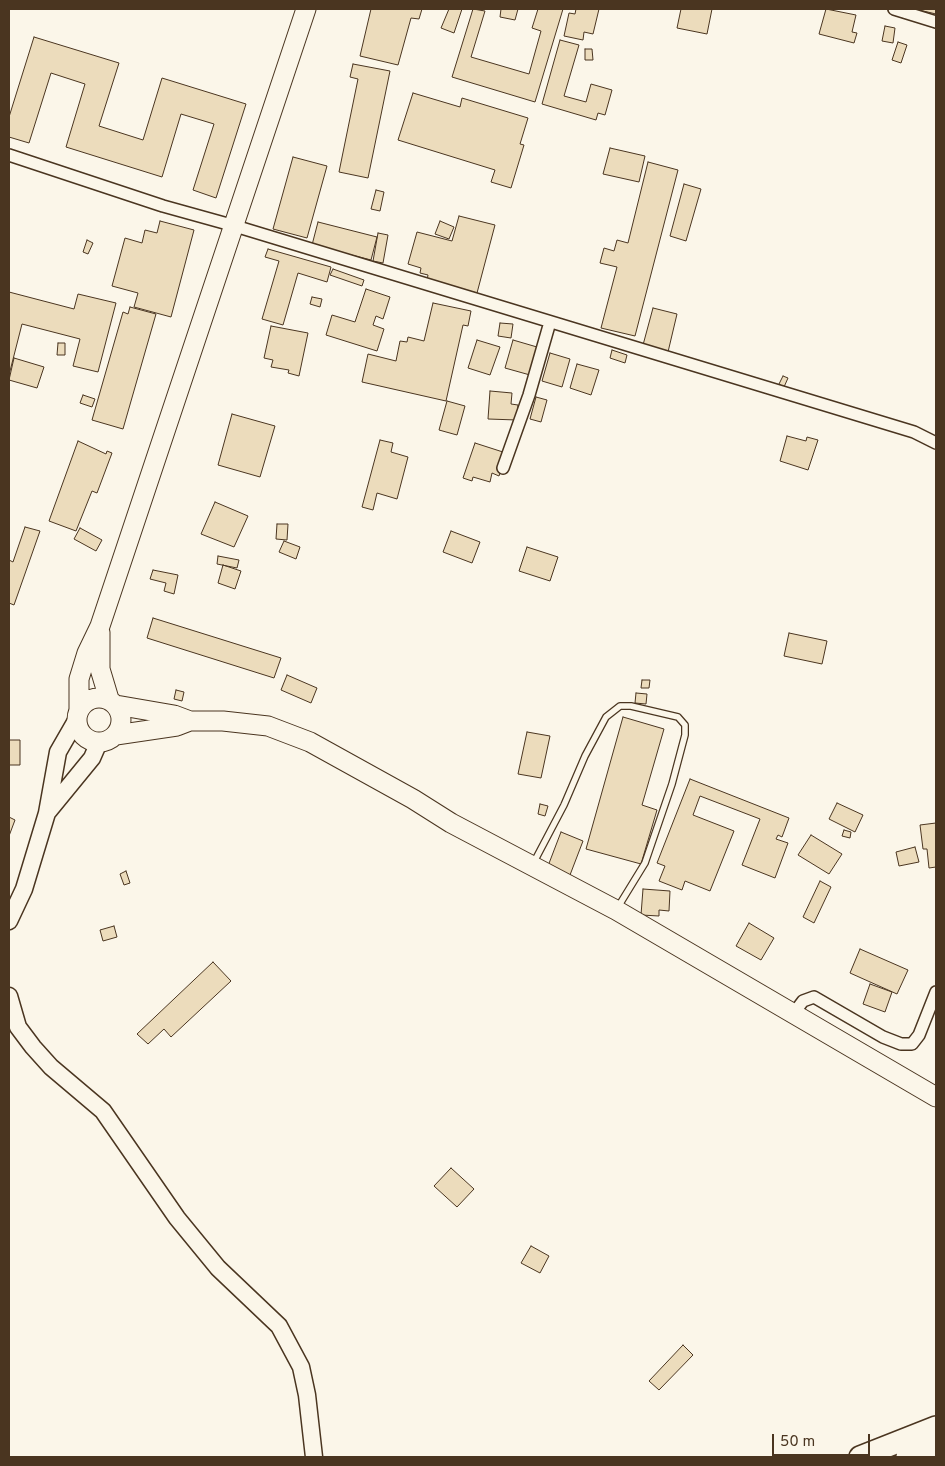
<!DOCTYPE html>
<html>
<head>
<meta charset="utf-8">
<style>
  body { margin:0 }
  #map { position:relative; width:945px; height:1466px; overflow:hidden; background:#fbf6e9; font-family:Overpass,sans-serif }
  canvas { display:block }
  .frame { position:absolute; inset:0; border:10px solid #4a3520; pointer-events:none }
  .scale { position:absolute; left:772px; top:1434px; width:98px; height:22px; box-sizing:border-box; border:2px solid #4a3520; border-top:0; padding-left:6px; font-size:15px; line-height:18px; white-space:nowrap; color:#4a3520; -webkit-text-stroke:4px #fbf6e9; paint-order:stroke }
</style>
</head>
<body>
<div id="map">
<canvas width="945" height="1466"></canvas>
<div class="frame"></div>
<div class="scale">50 m</div>
</div>
<script>
const c = document.querySelector('canvas').getContext('2d');
c.lineJoin = 'round';
function fillPath(path, color) {
  c.fillStyle = color;
  c.fill(path, 'evenodd');
}
function toPath(rows) {
  const path = new Path2D();
  for (const r of rows) {
    if (r.length === 3) {
      path.moveTo(r[0] + r[2], r[1]);
      path.arc(r[0], r[1], r[2], 0, 2 * Math.PI);
      continue;
    }
    path.moveTo(r[0], r[1]);
    for (let i = 2; i < r.length; i += 2) path.lineTo(r[i], r[i + 1]);
  }
  return path;
}
function strokePath(path, color, width, dash) {
  c.strokeStyle = color;
  c.lineWidth = width;
  c.lineCap = dash ? 'butt' : 'round';
  c.setLineDash(dash || []);
  c.stroke(path);
}
const building = toPath([
  [371,9,422,9,419,19,411,18,398,65,360,56,371,9],
  [449,9,462,9,454,33,441,28,449,9],
  [473,9,485,11,471,57,529,74,541,31,532,28,538,9,563,9,535,102,452,77,473,9],
  [501,9,518,9,515,20,500,17,501,9],
  [576,9,599,9,593,34,584,32,583,40,564,36,569,13,575,14,576,9],
  [681,9,712,9,707,34,677,28,681,9],
  [826,9,856,15,852,32,857,33,854,43,819,34,826,9],
  [915,9,936,9,936,14,915,9],
  [885,26,895,28,893,43,882,41,885,26],
  [34,37,119,63,99,126,143,140,162,78,246,104,216,198,193,190,214,124,181,114,162,177,66,147,85,84,51,73,29,143,9,137,9,117,34,37],
  [560,40,579,45,564,96,586,102,591,84,612,90,605,115,598,113,596,120,542,104,560,40],
  [898,42,907,45,901,63,892,60,898,42],
  [585,49,592,49,593,60,585,60,585,49],
  [353,64,390,71,368,178,339,172,358,79,350,77,353,64],
  [413,93,460,107,462,98,528,118,520,144,524,145,511,188,491,182,495,170,398,140,413,93],
  [610,148,645,156,639,182,603,174,610,148],
  [293,157,327,166,307,238,273,229,293,157],
  [648,162,678,170,635,336,601,328,617,267,600,263,604,248,614,251,617,240,628,243,648,162],
  [684,184,701,189,686,241,670,236,684,184],
  [376,190,384,192,380,211,371,209,376,190],
  [459,216,495,225,477,293,427,280,428,275,420,273,421,268,408,264,417,232,452,241,459,216],
  [160,221,194,230,171,317,134,307,138,293,112,286,125,238,142,243,145,230,157,233,160,221],
  [440,221,454,227,449,239,435,234,440,221],
  [318,222,377,237,371,260,312,245,318,222],
  [378,233,388,235,383,263,373,261,378,233],
  [87,240,93,243,88,254,83,252,87,240],
  [268,249,331,267,327,282,298,273,283,325,262,319,279,261,265,257,268,249],
  [333,269,364,280,362,286,330,275,333,269],
  [366,289,390,297,383,319,376,316,373,325,384,329,377,351,326,335,332,315,355,322,366,289],
  [9,292,74,309,78,294,116,303,98,372,73,366,80,339,22,324,9,375,9,292],
  [312,297,322,299,320,307,310,304,312,297],
  [433,303,471,311,468,326,463,325,446,401,362,382,368,354,396,361,400,341,407,342,408,337,424,341,433,303],
  [130,307,156,314,123,429,92,420,123,312,128,314,130,307],
  [653,308,677,314,668,352,643,345,653,308],
  [500,323,513,324,511,338,498,336,500,323],
  [271,326,308,333,299,376,288,373,289,370,271,367,273,360,264,358,271,326],
  [477,340,500,347,490,375,468,368,477,340],
  [513,340,537,347,530,375,505,368,513,340],
  [58,343,65,343,65,355,57,355,58,343],
  [612,350,627,355,625,363,610,358,612,350],
  [550,353,570,359,562,387,542,381,550,353],
  [14,358,44,367,37,388,9,380,14,358],
  [577,364,599,370,591,395,570,388,577,364],
  [783,376,788,378,784,387,779,384,783,376],
  [490,391,512,393,511,404,518,405,517,420,488,419,490,391],
  [83,395,95,399,92,407,80,403,83,395],
  [536,397,547,400,541,422,530,419,536,397],
  [447,401,465,406,457,435,439,430,447,401],
  [232,414,275,426,260,477,218,465,232,414],
  [787,436,806,441,807,437,818,440,808,470,780,461,787,436],
  [380,440,393,443,391,452,408,457,397,499,377,493,373,510,362,507,380,440],
  [78,441,106,454,107,451,112,453,97,493,92,491,76,531,49,521,78,441],
  [475,443,506,453,499,476,492,473,490,482,473,477,472,481,463,478,475,443],
  [215,502,248,516,234,547,201,534,215,502],
  [277,524,288,524,287,540,276,539,277,524],
  [25,527,40,531,14,605,9,603,9,560,13,562,25,527],
  [80,528,102,540,96,551,74,539,80,528],
  [451,531,480,542,472,563,443,552,451,531],
  [284,541,300,547,296,559,279,552,284,541],
  [527,547,558,557,550,581,519,571,527,547],
  [218,556,239,560,237,568,217,564,218,556],
  [223,565,241,571,235,589,218,583,223,565],
  [153,570,178,575,174,594,164,591,166,583,150,579,153,570],
  [153,618,281,658,274,678,147,638,153,618],
  [789,633,827,641,822,664,784,656,789,633],
  [287,675,317,688,311,703,281,690,287,675],
  [642,680,650,680,649,688,641,688,642,680],
  [176,690,184,692,182,701,174,699,176,690],
  [636,693,647,694,646,704,635,703,636,693],
  [623,717,664,729,642,805,657,810,641,864,586,849,623,717],
  [527,732,550,736,541,778,518,774,527,732],
  [9,740,20,740,20,765,9,765,9,740],
  [690,779,789,818,782,837,778,835,776,839,788,843,775,878,742,865,760,819,700,796,693,815,734,831,710,891,685,881,682,890,659,881,665,866,657,863,690,779],
  [837,803,863,815,855,832,829,819,837,803],
  [540,804,548,806,545,816,538,814,540,804],
  [9,817,15,820,9,836,9,817],
  [936,823,936,867,929,868,927,849,923,849,920,825,936,823],
  [844,830,851,832,850,838,842,836,844,830],
  [561,832,583,841,570,875,548,866,561,832],
  [811,835,842,854,829,874,798,855,811,835],
  [915,847,919,862,899,866,896,852,915,847],
  [126,871,130,883,124,885,120,874,126,871],
  [820,881,831,887,814,923,803,917,820,881],
  [643,889,670,891,669,911,659,910,659,916,641,915,643,889],
  [749,923,774,938,761,960,736,946,749,923],
  [114,926,117,937,103,941,100,930,114,926],
  [860,949,908,970,897,994,850,973,860,949],
  [213,962,231,981,171,1037,164,1029,148,1044,137,1034,213,962],
  [870,984,892,992,885,1012,863,1004,870,984],
  [451,1168,474,1189,457,1207,434,1186,451,1168],
  [531,1246,549,1256,540,1273,521,1263,531,1246],
  [683,1345,693,1355,659,1390,649,1381,683,1345]
]);
const lane = toPath([
  [534,862,564,805,585,756,606,717,620,706,631,706,678,717,685,725,685,735,672,784,645,863,618,907]
]);
const street = toPath([
  [894,9,936,22],
  [9,155,163,206,235,226,914,432,936,443],
  [503,468,529,395,550,322],
  [794,1013,803,1001,814,997,883,1037,901,1044,912,1044,919,1035,936,992]
]);
const secondary = toPath([
  [47,813,92,758,99,742],
  [9,921,24,889,47,813,58,752,77,719],
  [9,996,18,1027,33,1047,51,1067,103,1111,177,1218,218,1268,279,1326,301,1367,307,1395,314,1457]
]);
const primary = toPath([
  [100,632,100,669,109,699],
  [99,720,22],
  [116,705,174,715,190,721],
  [79,709,79,679,87,653,100,626,306,9],
  [116,735,177,726,190,721,223,721,268,726,310,742,413,799,451,823,616,910,936,1097]
]);
const highway = toPath([
  [860,1457,936,1427],
  [907,1457,936,1447]
]);
fillPath(building, '#ecdcbc');
strokePath(building, '#4a3520', 1);
strokePath(lane, '#4a3520', 8);
strokePath(street, '#4a3520', 14);
strokePath(secondary, '#4a3520', 19);
strokePath(primary, '#4a3520', 21);
strokePath(highway, '#4a3520', 24);
strokePath(lane, '#fbf6e9', 5.5);
strokePath(street, '#fbf6e9', 11);
strokePath(secondary, '#fbf6e9', 16);
strokePath(primary, '#fbf6e9', 19);
strokePath(highway, '#fbf6e9', 21);
</script>
</body>
</html>
